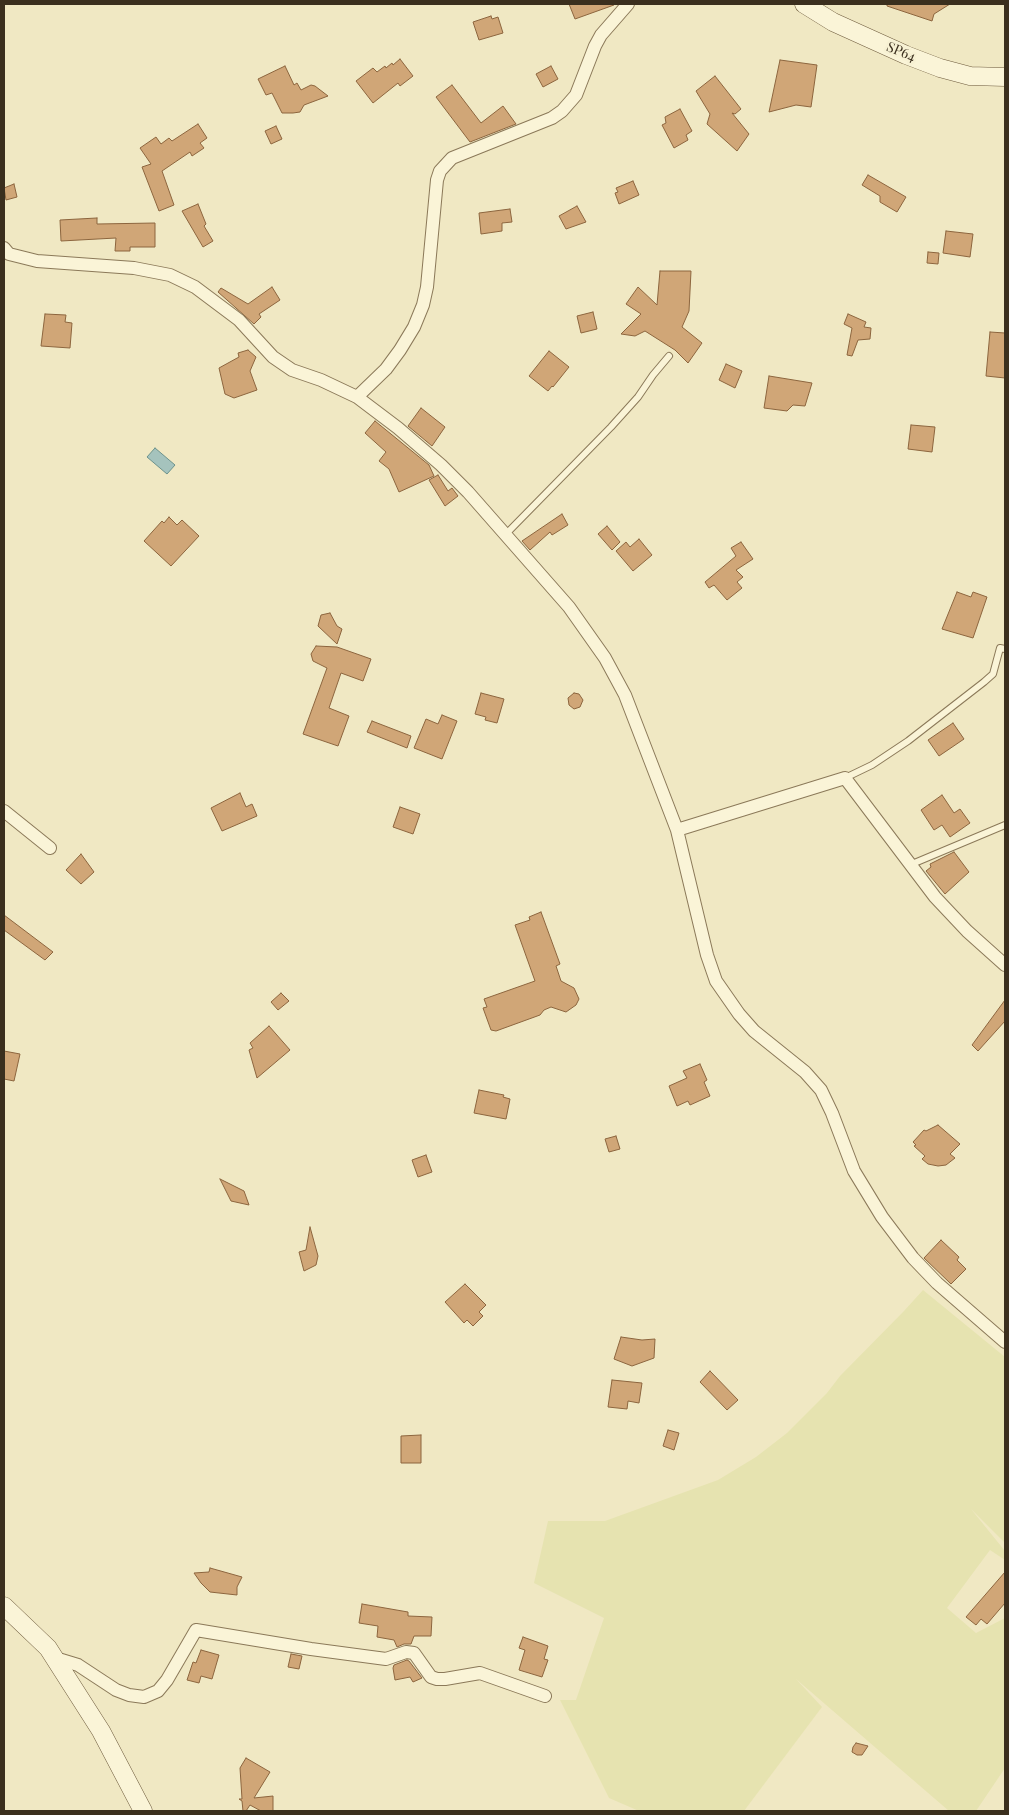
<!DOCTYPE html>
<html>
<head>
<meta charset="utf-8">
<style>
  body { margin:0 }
  #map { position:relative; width:1009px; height:1815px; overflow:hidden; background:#f0e8c3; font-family:"Playfair Display",serif }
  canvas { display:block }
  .frame { position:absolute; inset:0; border:5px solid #3b2f1e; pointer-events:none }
</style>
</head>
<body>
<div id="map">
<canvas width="1009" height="1815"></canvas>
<div class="frame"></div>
</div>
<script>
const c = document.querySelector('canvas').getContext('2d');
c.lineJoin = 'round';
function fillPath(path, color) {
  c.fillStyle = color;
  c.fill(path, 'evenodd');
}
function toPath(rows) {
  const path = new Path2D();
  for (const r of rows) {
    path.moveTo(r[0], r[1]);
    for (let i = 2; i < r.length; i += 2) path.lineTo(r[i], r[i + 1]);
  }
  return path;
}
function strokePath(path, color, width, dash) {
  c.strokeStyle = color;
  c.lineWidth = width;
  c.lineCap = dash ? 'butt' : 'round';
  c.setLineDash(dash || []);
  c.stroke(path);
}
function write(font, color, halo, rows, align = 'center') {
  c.font = font + ' "Playfair Display",serif';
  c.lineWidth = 5;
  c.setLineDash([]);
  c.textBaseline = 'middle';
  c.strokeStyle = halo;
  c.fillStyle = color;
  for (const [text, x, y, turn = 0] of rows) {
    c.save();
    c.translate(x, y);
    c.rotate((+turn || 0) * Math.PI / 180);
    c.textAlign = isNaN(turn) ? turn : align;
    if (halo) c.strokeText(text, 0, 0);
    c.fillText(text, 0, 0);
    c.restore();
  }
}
const farmland = toPath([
  [923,1290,1005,1357,1005,1543,971,1509,1005,1551,1005,1560,990,1550,947,1608,976,1633,1005,1618,1005,1768,976,1811,949,1811,796,1679,822,1707,744,1811,639,1811,609,1798,560,1700,576,1700,604,1618,534,1583,548,1521,605,1521,718,1480,756,1457,787,1433,827,1393,840,1376,904,1311]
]);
const water = toPath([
  [155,448,175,465,167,474,147,457,155,448]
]);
const building = toPath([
  [569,4,613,4,614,5,575,19,569,4],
  [887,4,950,4,934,14,932,21,887,6,887,4],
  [491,16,492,19,498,17,503,33,479,40,473,22,491,16],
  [400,59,413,76,400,86,398,83,373,103,356,81,373,68,377,72,385,66,386,68,392,63,393,65,400,59],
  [780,60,817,65,811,107,796,105,769,112,780,60],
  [285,66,294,85,297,83,301,90,311,85,315,86,328,96,304,105,300,112,293,113,282,113,272,93,266,95,258,79,285,66],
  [551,66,558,79,543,87,536,74,551,66],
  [715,76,741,109,735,114,732,113,749,134,737,151,707,124,710,114,696,91,715,76],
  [452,85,481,123,503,106,516,124,470,142,436,97,452,85],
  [680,109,692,131,686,135,688,140,674,148,662,125,666,123,665,117,680,109],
  [198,124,207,138,200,143,204,148,192,156,190,152,162,171,174,205,159,211,142,167,151,164,140,148,156,137,161,144,169,138,172,141,198,124],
  [276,126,282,139,271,144,265,131,276,126],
  [868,175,906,197,897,212,880,202,880,196,862,185,868,175],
  [633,181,639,195,619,204,615,193,618,192,616,188,633,181],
  [14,184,17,197,6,200,4,188,14,184],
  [198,204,206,224,204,226,213,241,203,247,182,211,198,204],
  [577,206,586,222,566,229,559,216,577,206],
  [510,209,512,222,502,223,502,231,481,234,479,213,510,209],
  [97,218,97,224,155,223,155,247,130,247,130,251,115,251,116,238,61,241,60,220,97,218],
  [946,231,973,234,970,257,943,253,946,231],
  [928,252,939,253,938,264,927,263,928,252],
  [660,271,691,271,689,311,682,327,702,343,688,363,675,350,645,331,635,336,621,334,641,314,626,304,638,287,657,305,660,271],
  [272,287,280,300,259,314,261,317,254,324,218,292,221,288,248,304,272,287],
  [593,312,597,329,581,333,577,316,593,312],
  [45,314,66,315,65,322,72,323,70,348,41,346,45,314],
  [848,314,866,322,864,327,871,328,870,339,858,340,852,356,847,355,852,328,844,324,848,314],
  [990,332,1005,333,1005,378,986,376,990,332],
  [248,350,256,357,250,371,257,390,234,398,225,394,219,368,239,357,238,353,248,350],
  [549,351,569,367,553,387,552,386,548,391,529,376,549,351],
  [726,364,742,371,735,388,719,380,726,364],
  [769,376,812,383,805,406,793,405,787,411,764,408,769,376],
  [421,408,445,427,432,446,408,426,421,408],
  [375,421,429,465,434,476,399,492,389,469,379,461,386,452,365,433,375,421],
  [911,425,935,427,932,452,908,449,911,425],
  [438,475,448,491,452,488,458,496,445,506,429,480,438,475],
  [562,514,568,525,552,535,550,532,530,550,522,541,562,514],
  [169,517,177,525,182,520,199,536,171,566,144,541,162,521,164,523,169,517],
  [607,526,620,542,612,550,598,534,607,526],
  [639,539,652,555,633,571,616,551,626,542,630,547,639,539],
  [741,542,753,559,736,570,743,577,737,582,742,588,727,600,714,585,709,588,705,582,736,556,731,548,741,542],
  [957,592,971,597,973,592,987,597,973,638,942,629,957,592],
  [330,613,337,626,342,629,337,644,318,626,321,615,330,613],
  [316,646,337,647,371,659,363,681,341,673,329,708,349,716,338,746,303,734,327,668,313,661,311,654,316,646],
  [481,693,504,699,497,723,485,720,486,717,475,714,481,693],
  [574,693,579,694,583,700,580,707,574,709,569,705,568,698,574,693],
  [442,715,457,721,442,759,414,748,426,719,438,724,442,715],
  [372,721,411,736,407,748,367,732,372,721],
  [953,723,964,739,939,756,928,740,953,723],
  [240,793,246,807,252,804,257,816,222,831,211,808,240,793],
  [942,795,954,813,960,809,970,823,950,837,942,825,934,830,921,810,942,795],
  [400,807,420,814,413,834,393,827,400,807],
  [954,852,969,872,945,894,926,871,931,867,930,864,954,852],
  [81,854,94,872,81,884,66,870,81,854],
  [541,912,560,964,556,966,561,981,574,988,579,999,576,1005,566,1012,551,1007,544,1010,540,1015,496,1031,491,1030,483,1008,487,1007,484,999,535,981,515,925,530,920,529,917,541,912],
  [4,915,53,952,45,960,4,930,4,915],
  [281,993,289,1001,278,1010,271,1002,281,993],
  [1005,1000,1005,1021,978,1051,972,1045,1005,1000],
  [269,1026,290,1050,257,1078,249,1050,253,1048,250,1043,269,1026],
  [4,1051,20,1054,14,1081,4,1079,4,1051],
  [700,1064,707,1080,704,1082,710,1096,690,1105,688,1101,677,1106,669,1086,687,1078,683,1071,700,1064],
  [479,1090,504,1095,503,1097,510,1099,506,1119,474,1113,479,1090],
  [938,1125,960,1144,950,1154,955,1158,946,1165,938,1166,928,1164,922,1159,925,1156,914,1146,916,1145,913,1142,924,1130,926,1131,938,1125],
  [616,1136,620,1149,609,1152,605,1139,616,1136],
  [426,1155,432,1172,418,1177,412,1160,426,1155],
  [220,1179,244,1191,249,1205,231,1201,220,1179],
  [310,1227,318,1256,316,1265,304,1271,299,1252,306,1250,310,1227],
  [941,1240,959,1257,957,1260,966,1269,951,1284,924,1258,941,1240],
  [465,1284,486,1305,479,1312,483,1316,473,1326,467,1320,464,1323,445,1302,465,1284],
  [621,1337,642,1340,655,1339,654,1358,632,1366,614,1359,621,1337],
  [710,1371,738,1400,727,1410,700,1382,710,1371],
  [612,1380,642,1383,639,1403,628,1401,627,1409,608,1407,612,1380],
  [668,1430,679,1433,674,1450,663,1446,668,1430],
  [421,1435,421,1463,401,1463,401,1436,421,1435],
  [210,1568,242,1577,237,1587,237,1595,210,1592,201,1583,194,1573,209,1572,210,1568],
  [1005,1572,1005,1603,987,1624,981,1619,976,1625,966,1617,1005,1572],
  [362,1604,408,1612,408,1616,432,1617,431,1636,414,1636,411,1644,404,1644,397,1647,394,1640,377,1637,378,1626,359,1623,362,1604],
  [523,1637,548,1646,544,1659,548,1660,542,1677,519,1670,525,1650,519,1648,523,1637],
  [201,1650,219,1655,212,1679,201,1676,199,1683,187,1680,193,1662,196,1663,201,1650],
  [291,1654,302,1656,299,1669,288,1667,291,1654],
  [407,1660,409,1661,422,1678,413,1682,410,1677,395,1680,393,1668,394,1665,407,1660],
  [856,1743,868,1746,862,1755,857,1755,852,1752,853,1747,856,1743],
  [246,1758,270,1772,254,1798,273,1796,273,1811,261,1811,250,1805,246,1811,243,1811,242,1801,239,1799,242,1799,240,1768,246,1758]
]);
const lane = toPath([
  [506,534,611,427,638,397,653,375,669,356],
  [845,778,872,765,908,741,984,682,993,674,1000,648,1005,649],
  [912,864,1005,825]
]);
const street = toPath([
  [4,248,9,254,37,261,134,268,170,275,195,287,239,320,273,357,292,370,321,380,357,397,398,428,441,465,468,492,569,607,605,658,625,695,677,830,707,955,716,981,739,1014,754,1031,805,1072,821,1090,832,1113,854,1171,882,1217,913,1258,937,1283,1005,1342],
  [357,397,386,369,400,350,414,327,423,305,427,287,437,180,440,171,452,158,552,118,562,111,576,95,595,46,601,35,628,4],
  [4,811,50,848],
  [677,830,845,778,935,897,967,931,1005,965],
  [55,1658,78,1665,116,1690,129,1695,144,1697,158,1691,167,1680,196,1630,311,1649,386,1659,406,1652,414,1653,431,1677,437,1679,445,1679,480,1673,545,1696]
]);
const secondary = toPath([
  [804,4,833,22,906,55,940,68,970,76,1005,77],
  [4,1606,48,1648,101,1731,143,1811]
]);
const streetNames = [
  ["SP64",901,52,23]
];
fillPath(farmland, '#e6e3b0');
fillPath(water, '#a5c3bd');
strokePath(water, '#6c928c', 1);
fillPath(building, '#d0a677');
strokePath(building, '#8c653e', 1);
strokePath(lane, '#8b7959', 8);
strokePath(street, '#8b7959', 14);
strokePath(secondary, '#6d5a3c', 19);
strokePath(lane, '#faf4d7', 6);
strokePath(street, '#faf4d7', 12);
strokePath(secondary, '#faf4d7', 18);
write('14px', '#3b2f1e', '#f7f1d3', streetNames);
</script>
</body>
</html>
